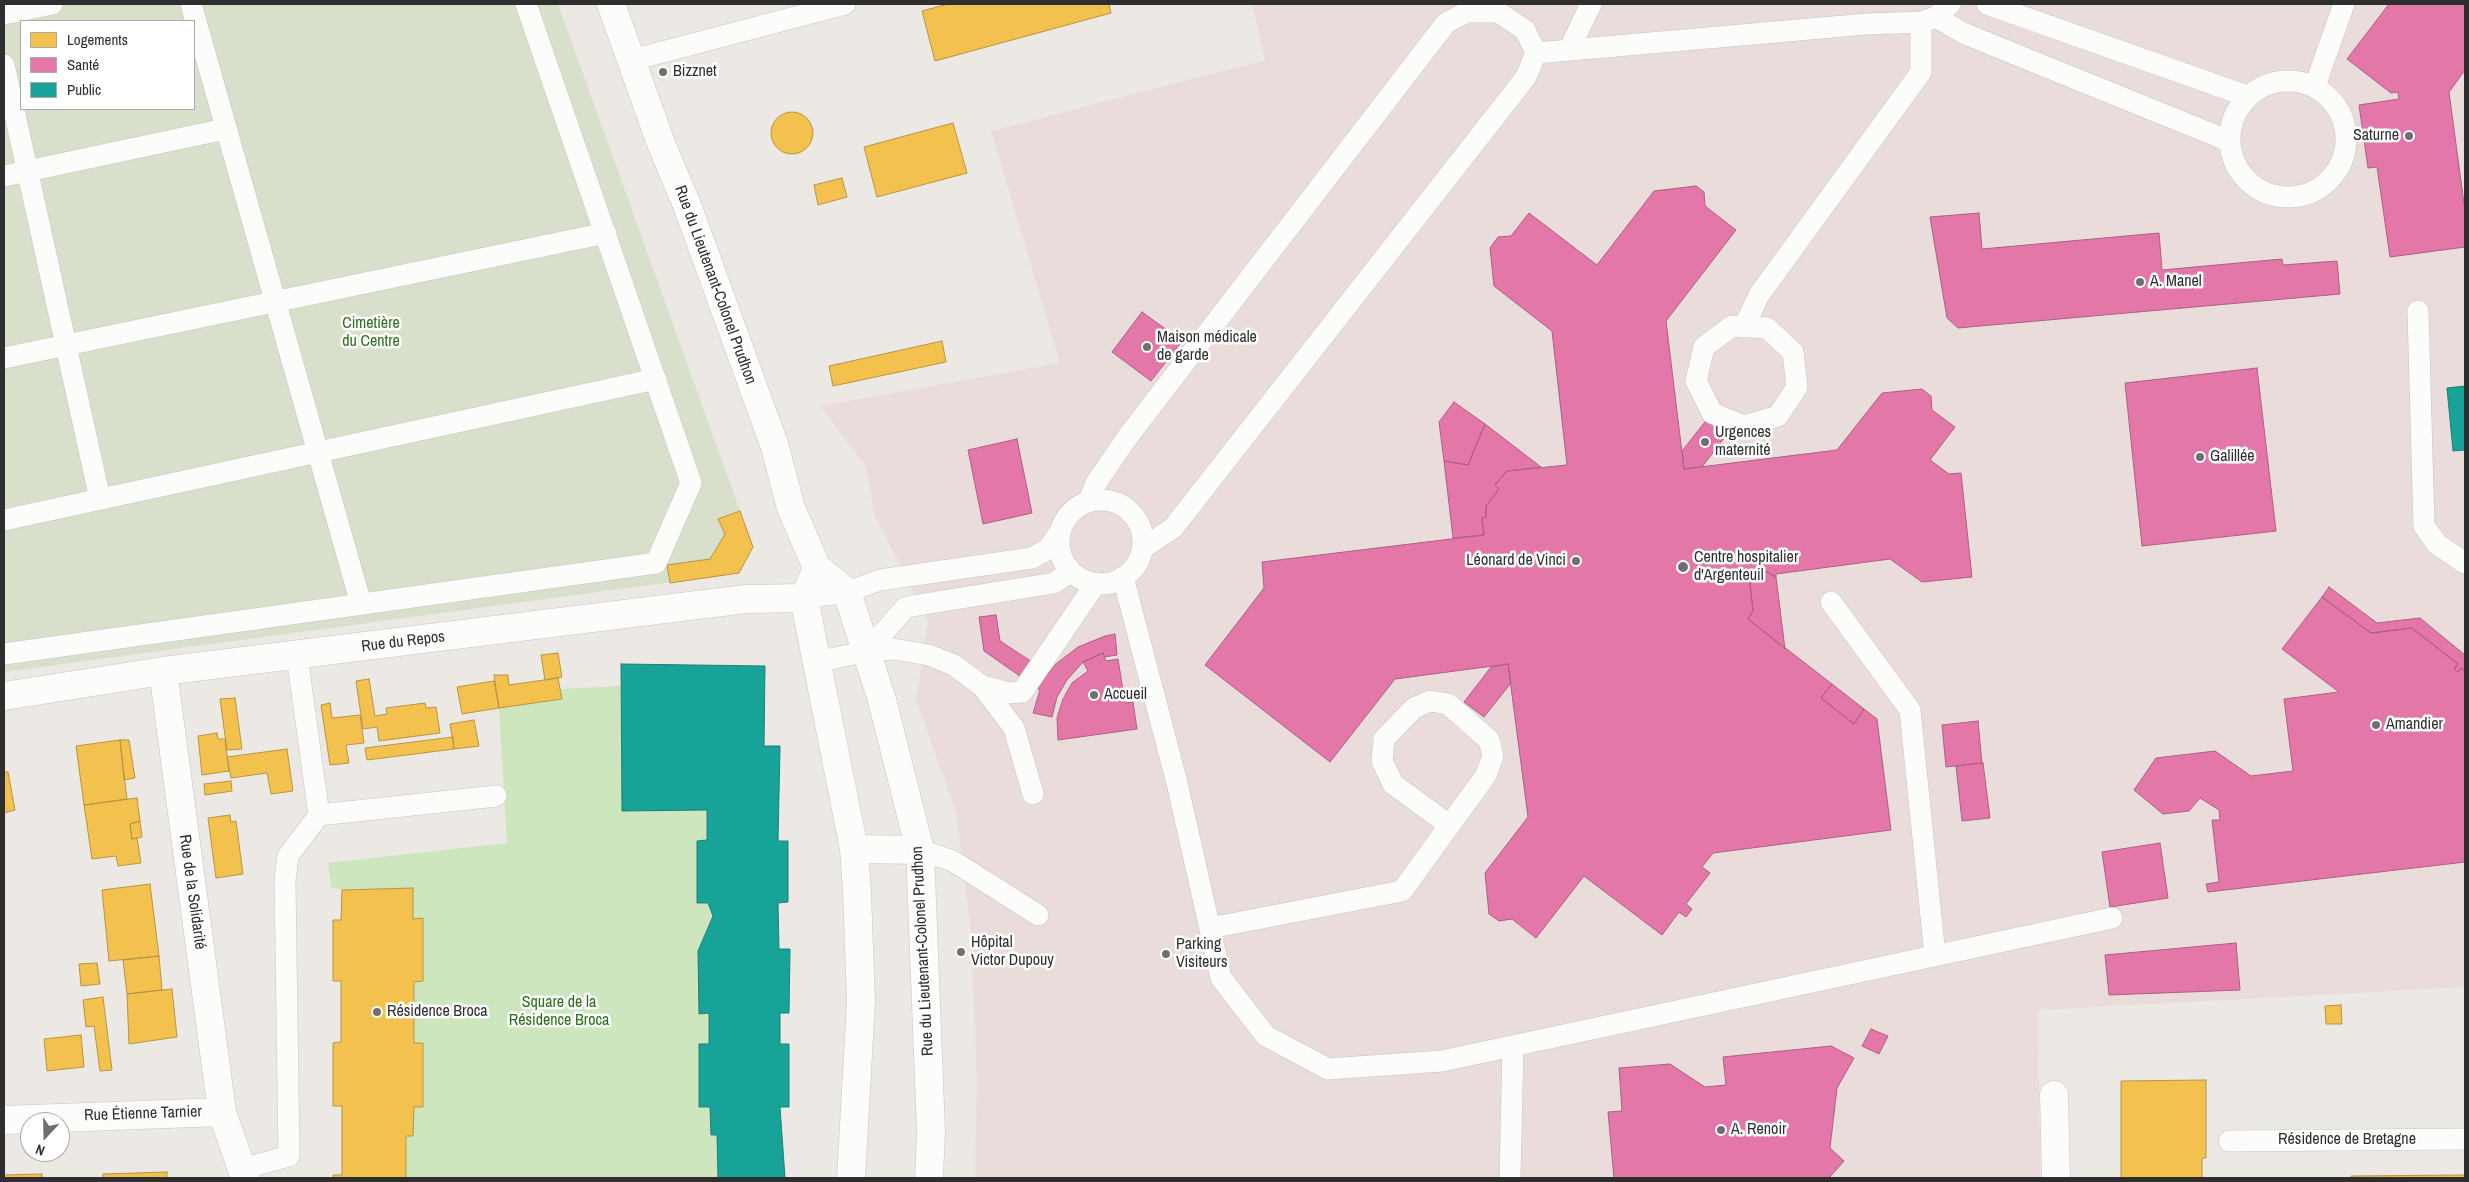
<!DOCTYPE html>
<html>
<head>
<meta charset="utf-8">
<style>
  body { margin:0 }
  #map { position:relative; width:2469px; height:1182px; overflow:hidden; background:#ece8e4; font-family:"Archivo Narrow",sans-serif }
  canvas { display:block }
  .frame { position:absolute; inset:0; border:5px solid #2e2e2e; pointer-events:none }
  .legend { position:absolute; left:20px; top:20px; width:175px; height:90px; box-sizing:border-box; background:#fff; border:1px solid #ababab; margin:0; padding:6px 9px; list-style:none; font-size:15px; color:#2e2e2e }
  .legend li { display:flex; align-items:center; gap:10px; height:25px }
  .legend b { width:25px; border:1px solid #ababab }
  .north { position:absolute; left:20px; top:1112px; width:50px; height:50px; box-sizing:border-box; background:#fff; border:1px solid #ababab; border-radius:50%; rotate:201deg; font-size:14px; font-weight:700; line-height:20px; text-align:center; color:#2e2e2e }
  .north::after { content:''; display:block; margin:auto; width:18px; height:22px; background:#706f6e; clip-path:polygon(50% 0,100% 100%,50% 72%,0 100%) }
</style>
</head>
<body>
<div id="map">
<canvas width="2469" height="1182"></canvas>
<div class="frame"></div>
<ul class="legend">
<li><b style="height:14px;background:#f2c14e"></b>Logements</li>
<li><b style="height:14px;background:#e377a8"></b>Santé</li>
<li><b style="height:14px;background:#17a398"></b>Public</li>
</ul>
<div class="north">N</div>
</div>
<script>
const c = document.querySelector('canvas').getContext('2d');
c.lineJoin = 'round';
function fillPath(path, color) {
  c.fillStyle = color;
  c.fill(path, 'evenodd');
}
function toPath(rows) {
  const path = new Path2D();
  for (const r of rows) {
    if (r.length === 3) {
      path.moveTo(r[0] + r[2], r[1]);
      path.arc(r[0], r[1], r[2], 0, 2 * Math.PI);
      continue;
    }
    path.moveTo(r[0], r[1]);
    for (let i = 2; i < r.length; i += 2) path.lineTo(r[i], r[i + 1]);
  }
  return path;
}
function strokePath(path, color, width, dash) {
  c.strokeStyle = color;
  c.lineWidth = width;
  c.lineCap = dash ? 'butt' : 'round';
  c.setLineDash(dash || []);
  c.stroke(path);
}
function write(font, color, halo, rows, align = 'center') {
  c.font = font + ' "Archivo Narrow",sans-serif';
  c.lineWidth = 5;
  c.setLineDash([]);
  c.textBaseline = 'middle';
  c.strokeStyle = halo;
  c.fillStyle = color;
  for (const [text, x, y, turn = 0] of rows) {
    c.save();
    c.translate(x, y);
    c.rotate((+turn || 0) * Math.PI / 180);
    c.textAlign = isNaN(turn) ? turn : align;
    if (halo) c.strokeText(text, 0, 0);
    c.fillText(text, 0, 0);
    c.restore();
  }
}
const medical = toPath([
  [1252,4,2465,4,2465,987,2038,1010,2040,1178,975,1178,977,1082,971,931,956,812,916,700,928,620,874,514,866,466,820,406,1060,363,991,131,1265,60]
]);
const green = toPath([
  [622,686,622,810,707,810,707,840,697,841,697,903,708,903,713,916,698,951,699,1013,709,1013,709,1044,699,1044,699,1107,710,1107,711,1135,717,1135,718,1178,406,1178,406,1136,413,1136,414,982,423,981,422,918,413,919,413,889,342,890,331,887,328,863,507,843,499,708,562,699,560,689]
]);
const cemetery = toPath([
  [4,4,558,4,753,547,739,573,4,672],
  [21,21,194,21,194,109,21,109]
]);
const homes = toPath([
  [948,4,1109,4,1111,13,935,61,922,11,948,4],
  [792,133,21],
  [953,123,967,173,877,197,864,147,953,123],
  [842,178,847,197,818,205,814,185,842,178],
  [942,341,946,362,833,386,829,366,942,341],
  [740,511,753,547,739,573,670,583,667,565,710,559,725,534,718,519,740,511],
  [558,653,562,677,545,680,541,655,558,653],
  [494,675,508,675,509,685,558,678,562,699,499,708,494,675],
  [369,679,375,716,387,714,386,708,425,703,426,708,436,707,440,733,379,741,377,727,363,729,356,681,369,679],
  [494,681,499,708,462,714,457,687,494,681],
  [235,698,242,749,227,750,220,699,235,698],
  [330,703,332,718,360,715,364,743,346,745,349,763,330,765,321,705,330,703],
  [474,720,479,746,454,749,450,724,474,720],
  [217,733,218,739,225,739,229,771,202,775,198,736,217,733],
  [453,737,454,749,367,760,365,748,453,737],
  [120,740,129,740,135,778,124,780,120,740],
  [120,740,127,799,84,805,76,746,120,740],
  [287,749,293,791,271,794,267,773,231,778,227,757,287,749],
  [4,772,8,772,15,810,4,813,4,772],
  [231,781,232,791,205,795,204,784,231,781],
  [137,798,140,821,130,824,132,839,137,838,141,863,118,866,116,856,92,859,84,805,137,798],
  [230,815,231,822,236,821,243,874,216,878,208,818,230,815],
  [140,821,142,837,132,839,130,824,140,821],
  [150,884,159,956,109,961,102,890,150,884],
  [413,888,413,919,423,918,423,981,414,982,414,1043,423,1043,423,1107,414,1107,413,1136,406,1136,406,1178,333,1178,333,1175,342,1175,342,1106,333,1106,333,1043,341,1042,341,981,333,981,333,920,341,920,342,890,413,888],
  [159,956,162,990,127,994,123,960,159,956],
  [97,963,100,984,81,986,79,964,97,963],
  [172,989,177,1037,129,1044,127,994,172,989],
  [103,997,112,1070,100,1071,94,1026,86,1027,83,1000,103,997],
  [2341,1005,2342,1024,2326,1024,2325,1006,2341,1005],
  [81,1035,84,1067,47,1071,44,1039,81,1035],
  [2206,1080,2206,1158,2202,1158,2202,1178,2121,1178,2121,1081,2206,1080],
  [167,1172,167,1178,103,1178,103,1174,167,1172],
  [42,1174,42,1178,4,1178,4,1175,42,1174],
  [2465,1175,2465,1178,2351,1178,2351,1176,2465,1175]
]);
const health = toPath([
  [2389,4,2465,4,2465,70,2449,92,2465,211,2465,247,2390,257,2377,167,2368,168,2359,105,2399,99,2398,92,2391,93,2347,59,2389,4],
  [1696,186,1704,192,1705,206,1736,230,1666,321,1684,469,1837,450,1882,393,1922,389,1931,396,1932,410,1955,427,1930,460,1949,474,1961,473,1972,577,1922,582,1890,559,1776,574,1776,577,1760,568,1750,584,1753,611,1748,619,1832,684,1821,698,1854,724,1864,709,1877,719,1891,830,1713,853,1702,867,1710,873,1686,904,1692,909,1686,917,1679,912,1662,935,1584,876,1536,938,1512,919,1499,921,1489,914,1485,873,1528,817,1508,664,1395,679,1330,762,1205,665,1264,588,1262,562,1484,535,1482,518,1486,517,1486,506,1499,489,1495,485,1507,471,1567,465,1552,331,1494,286,1490,248,1498,237,1511,236,1529,213,1597,265,1654,191,1696,186],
  [1979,213,1982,249,2159,233,2162,270,2282,259,2283,265,2337,261,2340,294,1958,328,1947,318,1930,217,1979,213],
  [1142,312,1182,341,1151,381,1112,352,1142,312],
  [2257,368,2276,531,2142,546,2125,383,2257,368],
  [1454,402,1485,424,1468,465,1444,461,1439,422,1454,402],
  [1708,418,1728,433,1702,467,1684,469,1682,451,1708,418],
  [1485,424,1541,467,1507,471,1495,485,1499,489,1486,506,1486,517,1482,518,1484,535,1453,538,1444,461,1468,465,1485,424],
  [1017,439,1032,513,983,524,968,450,1017,439],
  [1760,568,1776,577,1785,649,1748,619,1753,611,1750,584,1760,568],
  [2329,587,2377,623,2420,618,2465,655,2465,671,2461,668,2458,672,2454,669,2458,664,2412,628,2371,633,2322,597,2329,587],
  [2322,597,2371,633,2412,628,2458,664,2454,669,2458,672,2461,668,2465,671,2465,862,2208,892,2206,884,2219,882,2212,820,2220,820,2219,810,2200,798,2189,811,2163,814,2134,790,2156,758,2215,751,2251,776,2293,771,2284,699,2339,692,2282,649,2322,597],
  [996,615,1000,641,1049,673,1056,664,1078,647,1105,636,1115,634,1117,655,1104,657,1103,653,1083,662,1067,680,1057,697,1052,717,1033,713,1040,690,984,651,979,617,996,615],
  [1103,653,1106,661,1118,659,1125,703,1133,702,1137,729,1058,740,1057,718,1063,699,1072,683,1088,671,1083,662,1103,653],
  [1508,664,1511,683,1484,717,1464,702,1491,667,1508,664],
  [1832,684,1864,709,1854,724,1821,698,1832,684],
  [1978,721,1982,763,1946,767,1942,725,1978,721],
  [1983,763,1990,818,1962,821,1956,766,1983,763],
  [2160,843,2168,898,2110,907,2102,852,2160,843],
  [2236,943,2240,990,2109,995,2105,955,2236,943],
  [1871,1029,1888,1036,1879,1054,1862,1046,1871,1029],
  [1831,1046,1854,1058,1837,1088,1830,1148,1844,1161,1829,1178,1614,1178,1608,1112,1622,1111,1619,1068,1670,1064,1705,1087,1726,1085,1723,1057,1831,1046]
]);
const public = toPath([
  [2465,386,2465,450,2453,451,2447,388,2465,386],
  [621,664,765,666,764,746,780,746,778,841,788,841,788,902,778,903,779,949,790,949,789,1013,780,1013,780,1044,789,1044,789,1107,780,1107,785,1178,718,1178,717,1135,711,1135,710,1107,699,1107,699,1044,709,1044,709,1013,699,1014,698,951,713,916,708,903,697,903,697,841,707,840,707,810,622,811,621,664]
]);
const lane = toPath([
  [191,4,361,604],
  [1950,4,1936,17,1963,33,2229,141],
  [1987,4,2247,96],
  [4,14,52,4],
  [1569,50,1591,4],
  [1536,53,1867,24,1921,22,1936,17],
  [632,60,845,4],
  [4,65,100,499],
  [2288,139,58],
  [2315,86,2344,4],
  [4,176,225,129],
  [2418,311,2424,526,2437,544,2465,563],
  [1732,326,1767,328,1793,352,1797,387,1778,416,1744,426,1712,413,1696,381,1704,347,1732,326],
  [1744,327,1759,295,1921,72,1921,22],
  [4,358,606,233],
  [1101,542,42],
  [1089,501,1096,483,1129,435,1446,23,1467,12,1498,12,1525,30,1536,53,1526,77,1173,528,1143,548],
  [4,520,656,379],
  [1123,577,1177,783,1221,978,1266,1036,1328,1069,1442,1061,2112,918],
  [804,598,847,592,880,580,1032,558,1048,549,1060,531],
  [1831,602,1910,710,1935,956],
  [867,651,906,607,1054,583,1071,571],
  [4,654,656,563,691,483,526,4],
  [817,662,867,651,893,649,929,655,954,665,982,686,1014,728,1033,794],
  [982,686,1008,693,1022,692,1096,583],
  [319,815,496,796],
  [920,850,953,861,1038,915],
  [1210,928,1402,891,1486,775,1493,756,1489,740,1448,704,1430,701,1414,708,1384,739,1382,761,1393,784,1449,825],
  [2229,1141,2465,1139],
  [242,1169,289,1156,285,881,288,856,319,815,297,656],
  [1510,1178,1513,1046]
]);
const street = toPath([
  [163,671,222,1112,245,1178],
  [4,696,163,671,746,599,804,598],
  [2054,1095,2056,1178],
  [4,1120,222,1112]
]);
const secondary = toPath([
  [611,4,662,146,687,205,775,447,791,508,817,568,847,592,882,700,920,850,931,1132,929,1178],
  [817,568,804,598,854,849,857,892,861,1002,851,1178],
  [854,849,920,850]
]);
const markers = [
  [663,72,5,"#706f6e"],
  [2409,136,5,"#706f6e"],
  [2140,282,5,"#706f6e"],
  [1147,347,5,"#706f6e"],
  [1705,442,5,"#706f6e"],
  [2200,457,5,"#706f6e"],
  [1576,561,5,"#706f6e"],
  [1683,567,6,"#706f6e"],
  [1094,695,5,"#706f6e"],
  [2376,725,5,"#706f6e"],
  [961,952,5,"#706f6e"],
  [1166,954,5,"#706f6e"],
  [377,1012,5,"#706f6e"],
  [1721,1130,5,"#706f6e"]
];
const poiNames = [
  ["Bizznet",673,72],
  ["Saturne",2399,136,"right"],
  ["A. Manel",2150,282],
  ["Maison médicale",1157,338],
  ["de garde",1157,356],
  ["Urgences",1715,433],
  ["maternité",1715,451],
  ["Galillée",2210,457],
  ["Centre hospitalier",1694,558],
  ["d'Argenteuil",1694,576],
  ["Léonard de Vinci",1566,561,"right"],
  ["Accueil",1104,695],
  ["Amandier",2386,725],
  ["Hôpital",971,943],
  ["Victor Dupouy",971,961],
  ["Parking",1176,945],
  ["Visiteurs",1176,963],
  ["Résidence Broca",387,1012],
  ["A. Renoir",1731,1130]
];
const streetNames = [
  ["Rue du Lieutenant-Colonel Prudhon",715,285,70],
  ["Rue du Repos",403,642,-7],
  ["Rue de la Solidarité",192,892,82],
  ["Rue du Lieutenant-Colonel Prudhon",923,951,-93],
  ["Rue Étienne Tarnier",143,1114,-2],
  ["Résidence de Bretagne",2347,1140]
];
const parkNames = [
  ["Cimetière",371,324],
  ["du Centre",371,342],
  ["Square de la",559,1003],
  ["Résidence Broca",559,1021]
];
fillPath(medical, '#e9dcdb');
fillPath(green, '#cee6be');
fillPath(cemetery, '#d8e0cc');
fillPath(homes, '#f2c14e');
strokePath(homes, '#b79544', 1);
fillPath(health, '#e377a8');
strokePath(health, '#ad6183', 1);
fillPath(public, '#17a398');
strokePath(public, '#1e8078', 1);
strokePath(lane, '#c5c4c5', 22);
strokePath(street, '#c5c4c5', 29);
strokePath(secondary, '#c5c4c5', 29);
strokePath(lane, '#fcfcfb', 21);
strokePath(street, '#fcfcfb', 28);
strokePath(secondary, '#fcfcfb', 28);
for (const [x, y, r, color] of markers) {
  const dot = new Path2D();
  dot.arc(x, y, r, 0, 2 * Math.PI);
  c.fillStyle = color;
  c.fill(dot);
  strokePath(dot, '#fff', 2);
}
write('16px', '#2e2e2e', '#fff', poiNames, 'left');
write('16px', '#2e2e2e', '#fff', streetNames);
write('16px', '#2c6e1b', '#fff', parkNames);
</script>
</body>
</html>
